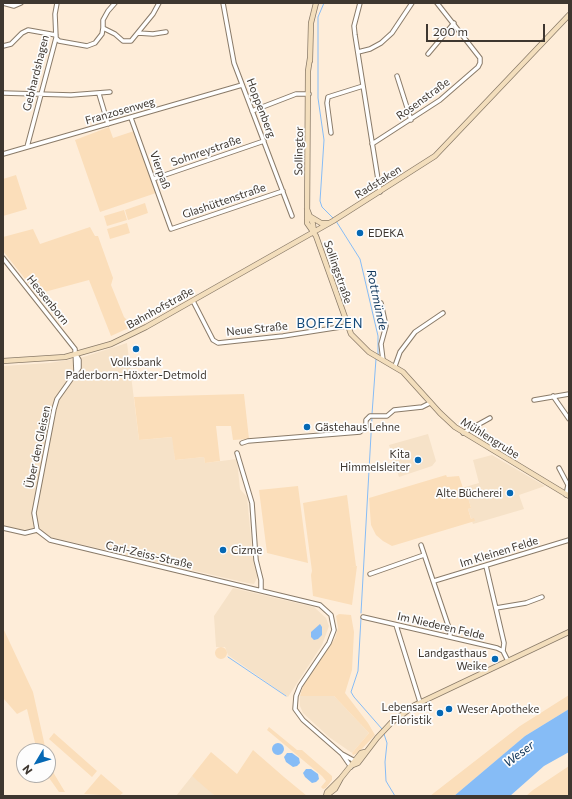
<!DOCTYPE html>
<html>
<head>
<meta charset="utf-8">
<style>
  body { margin:0 }
  #map { position:relative; width:572px; height:799px; overflow:hidden; background:#feedd9; font-family:Commissioner,sans-serif }
  canvas { display:block }
  .frame { position:absolute; inset:0; border:4px solid #3e3730; pointer-events:none }
  .north { position:absolute; left:16px; top:743px; width:40px; height:40px; box-sizing:border-box; background:#fdfdfd; border:1px solid #b1aeab; border-radius:50%; rotate:232deg; font-size:11px; font-weight:700; line-height:16px; text-align:center; color:#3e3730 }
  .north::after { content:''; display:block; margin:auto; width:14px; height:18px; background:#0568b4; clip-path:polygon(50% 0,100% 100%,50% 72%,0 100%) }
  .scale { position:absolute; left:426px; top:24px; width:119px; height:18px; box-sizing:border-box; border:2px solid #3e3730; border-top:0; padding-left:5px; font-size:12px; line-height:14px; white-space:nowrap; color:#3e3730; -webkit-text-stroke:3px #fdfdfd; paint-order:stroke }
</style>
</head>
<body>
<div id="map">
<canvas width="572" height="799"></canvas>
<div class="frame"></div>
<div class="north">N</div>
<div class="scale">200 m</div>
</div>
<script>
const c = document.querySelector('canvas').getContext('2d');
c.lineJoin = 'round';
function fillPath(path, color) {
  c.fillStyle = color;
  c.fill(path, 'evenodd');
}
function toPath(rows) {
  const path = new Path2D();
  for (const r of rows) {
    if (r.length === 3) {
      path.moveTo(r[0] + r[2], r[1]);
      path.arc(r[0], r[1], r[2], 0, 2 * Math.PI);
      continue;
    }
    path.moveTo(r[0], r[1]);
    for (let i = 2; i < r.length; i += 2) path.lineTo(r[i], r[i + 1]);
  }
  return path;
}
function strokePath(path, color, width, dash) {
  c.strokeStyle = color;
  c.lineWidth = width;
  c.lineCap = dash ? 'butt' : 'round';
  c.setLineDash(dash || []);
  c.stroke(path);
}
function write(font, color, halo, rows, align = 'center') {
  c.font = font + ' Commissioner,sans-serif';
  c.lineWidth = 3.5;
  c.setLineDash([]);
  c.textBaseline = 'middle';
  c.strokeStyle = halo;
  c.fillStyle = color;
  for (const [text, x, y, turn = 0] of rows) {
    c.save();
    c.translate(x, y);
    c.rotate((+turn || 0) * Math.PI / 180);
    c.textAlign = isNaN(turn) ? turn : align;
    if (halo) c.strokeText(text, 0, 0);
    c.fillText(text, 0, 0);
    c.restore();
  }
}
const built = toPath([
  [127,343,139,440,173,437,175,460,204,457,205,463,237,459,240,489,247,497,253,559,258,576,254,584,247,583,3,526,3,366,49,363,80,358],
  [428,434,436,461,432,466,399,477,389,445],
  [492,455,545,486,519,495,524,509,473,524,468,509,471,508,465,487,479,483,473,460],
  [233,588,314,607,326,618,329,626,322,645,288,697,228,655,225,647,216,647,214,616],
  [300,696,334,696,369,733,352,753,329,737,303,713,300,706],
  [192,776,199,780,215,796,176,796]
]);
const green = toPath([
  [109,127,113,138,134,131,156,193,100,212,75,140],
  [16,175,27,209,3,216,3,179],
  [145,203,148,213,128,220,125,210],
  [124,210,127,220,107,226,104,216],
  [127,223,130,233,110,239,107,229],
  [90,227,95,236,98,236,113,278,111,285,124,317,133,326,111,336,89,280,37,294,3,251,3,237,33,229,40,244],
  [244,394,249,439,233,440,231,426,216,426,220,461,205,463,204,457,175,460,172,437,139,440,134,397],
  [446,475,447,477,459,476,463,488,465,487,471,508,468,509,471,519,474,518,475,521,392,546,383,541,376,535,371,525,369,498],
  [298,486,308,563,267,553,259,490],
  [347,495,356,566,348,567,357,566,352,605,313,596,311,575,312,571,303,503],
  [339,614,351,615,354,632,352,670,345,693,368,723,375,735,358,753,353,755,352,753,369,733,334,696,300,696,303,686,335,638,338,628,336,616],
  [3,628,33,692,46,751,37,751,27,709,17,714,3,698],
  [221,653,6],
  [569,695,569,709,525,736,454,796,430,796,520,726],
  [269,727,297,750,302,750,332,776,332,780,326,788,323,789,321,787,326,781,322,776,267,730],
  [54,733,97,771,92,777,49,739],
  [253,750,284,777,307,796,215,796,192,776,211,752,237,774],
  [48,763,50,767,65,792,59,792,47,775],
  [569,766,569,796,526,796,533,790],
  [101,774,123,793,119,796,84,794]
]);
const water = toPath([
  [320,624,322,627,322,635,318,639,314,640,311,637,311,632],
  [569,709,569,752,544,766,510,796,454,796,525,736],
  [278,749,6],
  [287,753,292,753,299,758,300,763,297,766,293,767,286,762,284,757],
  [306,769,311,769,318,774,319,779,316,782,312,783,305,777,303,773]
]);
const stream = toPath([
  [324,3,318,17,318,98,324,140,320,201,322,207,334,219],
  [336,221,360,259,378,336,378,355],
  [372,414,376,359],
  [361,613,372,417],
  [361,618,358,671,351,692,354,697,382,729],
  [228,657,286,696],
  [384,734,387,743,385,762,386,781,395,796]
]);
const street = toPath([
  [3,3,14,6,21,3],
  [223,3,234,63,292,216],
  [360,3,354,26,355,35,380,192],
  [103,28,103,20,108,11,115,3],
  [138,33,153,34,166,32],
  [56,38,59,41,87,46,95,43,102,34,103,28,115,34,123,41,131,41,153,14,159,3],
  [3,46,11,44,22,33,28,30,56,35],
  [358,52,370,49,381,43,392,33,412,3],
  [428,54,454,23],
  [397,76,411,120],
  [3,93,71,95,110,92],
  [99,94,108,124],
  [252,111,296,94,309,94],
  [131,118,171,229,283,191],
  [331,133,327,103,328,97,363,86],
  [372,144,440,100,478,67,480,63,480,58,437,3],
  [27,147,56,38,55,14,57,3],
  [3,154,242,85],
  [153,179,264,141],
  [3,258,75,349,76,372],
  [193,301,213,340,218,343,283,336,347,326],
  [381,303,386,326,381,344,383,360],
  [76,355,79,360,79,368,57,399,54,409,34,513,37,530,50,540,320,605,331,615,334,630,329,643,300,686,296,696,295,709,303,720,342,754,351,767],
  [395,366,400,352,415,332,443,313],
  [553,396,569,419],
  [534,400,569,394],
  [463,433,490,418],
  [242,443,248,441,360,432,366,427,366,420,370,416,387,416,394,410,422,407,430,403],
  [237,453,252,503,256,560,261,580,261,590],
  [559,468,568,485,566,495],
  [3,528,25,533,37,530],
  [421,545,450,631,450,637],
  [486,566,504,643,503,651],
  [370,574,424,555],
  [434,581,569,540],
  [496,608,526,603,542,597],
  [363,617,497,648,503,651,508,661],
  [396,625,420,702],
  [342,754,355,761]
]);
const secondary = toPath([
  [310,58,308,71,307,223,316,236,351,334,369,352,403,372,440,413,455,427,569,496],
  [310,61,311,23,316,3],
  [307,209,313,224,314,232],
  [311,217,321,223,329,223],
  [3,361,65,357,111,344,146,327,333,221,435,156,569,15],
  [353,765,358,763,377,738,391,723,415,705,569,632],
  [326,796,327,792,341,778,361,753,365,752],
  [326,796,335,789,341,778]
]);
const markers = [
  [360,233,4,"#0568b4"],
  [136,349,4,"#0568b4"],
  [307,427,4,"#0568b4"],
  [418,460,4,"#0568b4"],
  [510,493,4,"#0568b4"],
  [223,550,4,"#0568b4"],
  [495,659,4,"#0568b4"],
  [449,709,4,"#0568b4"],
  [440,713,4,"#0568b4"]
];
const streetNames = [
  ["Gebhardshagen",36,73,-76],
  ["Rosenstraße",423,99,-36],
  ["Hoppenberg",261,108,69],
  ["Franzosenweg",120,111,-16],
  ["Sohnreystraße",206,151,-19],
  ["Sollingtor",299,151,-89],
  ["Vierpaß",160,170,70],
  ["Radstaken",378,182,-32],
  ["Glashüttenstraße",224,201,-19],
  ["Sollingstraße",338,272,71],
  ["Hessenborn",48,300,51],
  ["Bahnhofstraße",160,308,-29],
  ["Neue Straße",257,329,-6],
  ["Mühlengrube",490,438,32],
  ["Über den Gleisen",38,447,-78],
  ["Im Kleinen Felde",499,552,-17],
  ["Carl-Zeiss-Straße",149,555,13],
  ["Im Niederen Felde",441,626,13]
];
const poiNames = [
  ["EDEKA",368,233],
  ["Volksbank",136,362,"center"],
  ["Paderborn-Höxter-Detmold",136,375,"center"],
  ["Gästehaus Lehne",315,427],
  ["Kita",410,454,"right"],
  ["Himmelsleiter",410,467,"right"],
  ["Alte Bücherei",502,493,"right"],
  ["Cizme",231,550],
  ["Landgasthaus",487,653,"right"],
  ["Weike",487,666,"right"],
  ["Lebensart",432,707,"right"],
  ["Floristik",432,720,"right"],
  ["Weser Apotheke",457,709]
];
const waterNames = [
  ["Rottmünde",377,300,78],
  ["Weser",519,754,-37]
];
const quarterNames = [
  ["BOFFZEN",330,324]
];
fillPath(built, '#f6e2c8');
fillPath(green, '#fbdeba');
fillPath(water, '#86bcf6');
strokePath(stream, '#86bcf6', 1);
strokePath(street, '#8a7b69', 5.5);
strokePath(secondary, '#8a7b69', 6);
strokePath(street, '#fff', 3.5);
strokePath(secondary, '#f3debc', 4.5);
for (const [x, y, r, color] of markers) {
  const dot = new Path2D();
  dot.arc(x, y, r, 0, 2 * Math.PI);
  c.fillStyle = color;
  c.fill(dot);
  strokePath(dot, '#fdfdfd', 1.5);
}
write('11px', '#3e3730', '#fdfdfd', streetNames);
write('11px', '#3e3730', '#fdfdfd', poiNames, 'left');
write('italic 12px', '#0f365b', '#fdfdfd', waterNames);
c.letterSpacing = '1px';
write('13px', '#0f4677', '#fdfdfd', quarterNames);
c.letterSpacing = '0px';
</script>
</body>
</html>
